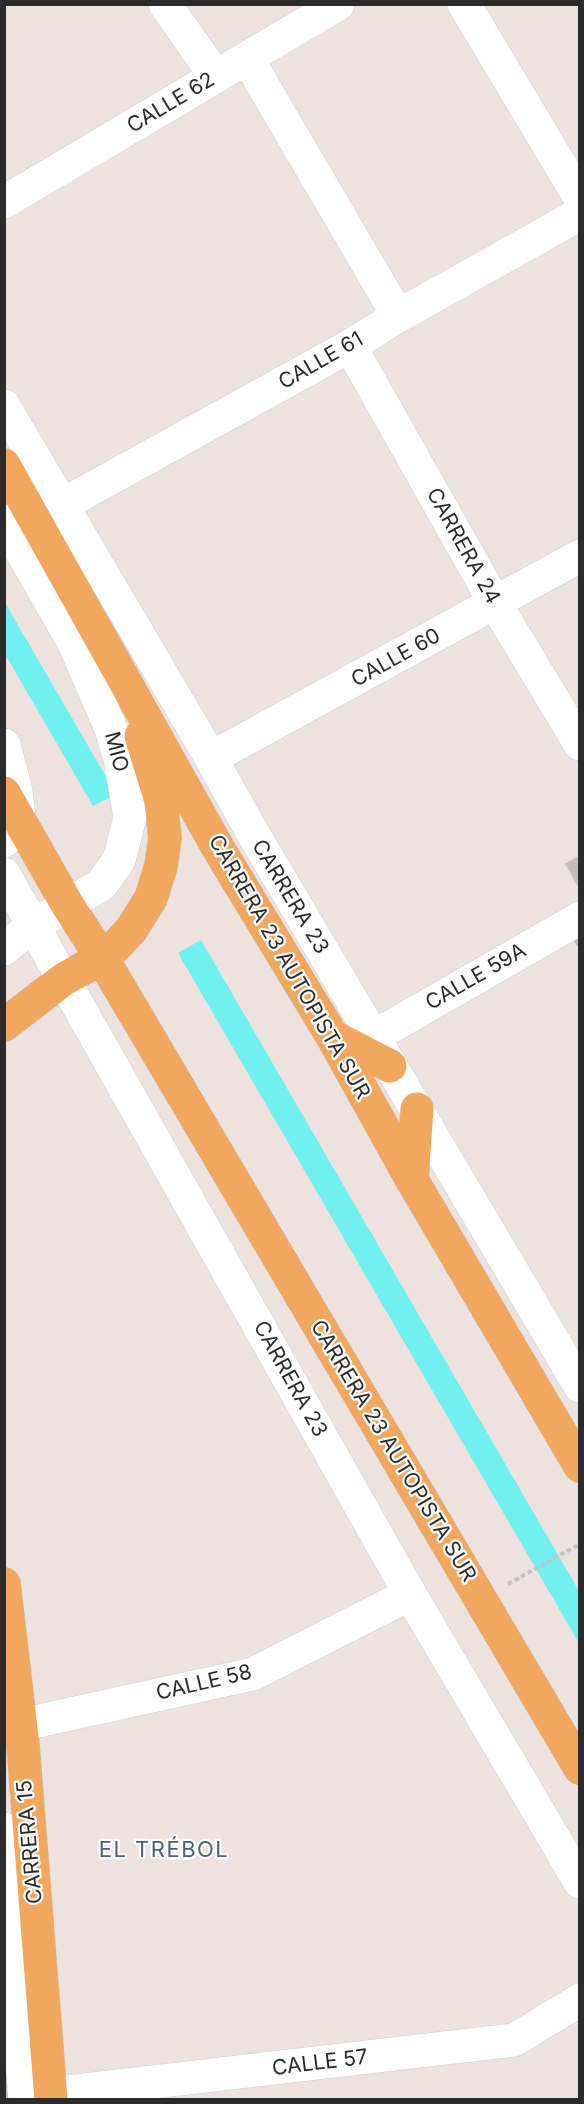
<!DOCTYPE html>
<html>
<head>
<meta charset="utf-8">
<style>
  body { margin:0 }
  #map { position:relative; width:584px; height:2104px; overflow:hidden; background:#ede2dd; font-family:Inter,sans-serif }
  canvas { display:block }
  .frame { position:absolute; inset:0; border:6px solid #2b2b2b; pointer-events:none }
</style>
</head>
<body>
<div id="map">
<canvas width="584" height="2104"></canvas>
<div class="frame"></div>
</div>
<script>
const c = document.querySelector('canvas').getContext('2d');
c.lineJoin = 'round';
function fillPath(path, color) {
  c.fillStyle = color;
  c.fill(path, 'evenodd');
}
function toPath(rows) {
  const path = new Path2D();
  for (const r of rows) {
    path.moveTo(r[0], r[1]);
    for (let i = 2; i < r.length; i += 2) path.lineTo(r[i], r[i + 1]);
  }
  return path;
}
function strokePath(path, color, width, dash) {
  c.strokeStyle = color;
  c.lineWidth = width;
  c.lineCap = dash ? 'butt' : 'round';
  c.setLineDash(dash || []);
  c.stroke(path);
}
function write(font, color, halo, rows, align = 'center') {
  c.font = font + ' Inter,sans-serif';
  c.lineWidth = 4.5;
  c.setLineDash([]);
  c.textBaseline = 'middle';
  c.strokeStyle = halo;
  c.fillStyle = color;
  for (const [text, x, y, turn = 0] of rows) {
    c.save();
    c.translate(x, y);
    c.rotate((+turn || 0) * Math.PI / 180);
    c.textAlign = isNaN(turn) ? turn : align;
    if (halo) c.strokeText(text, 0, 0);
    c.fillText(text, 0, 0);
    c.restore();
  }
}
const water = toPath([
  [4,601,116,794,93,806,5,654],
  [201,940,579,1591,579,1643,178,953]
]);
const building = toPath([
  [580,855,580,890,565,864],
  [580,937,580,950,574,941],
  [4,2003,14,2100,4,2100]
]);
const path = toPath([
  [508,1584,580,1544]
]);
const minor = toPath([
  [165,4,216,77],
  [464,4,580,198],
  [247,58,398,316],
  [4,202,338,4],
  [350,346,495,603,580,744],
  [4,406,211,758,251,830,580,1386],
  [62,505,350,346,398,316,580,214],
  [4,521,73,641,111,729,120,759,130,817,119,860,101,885,32,926,4,949],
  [4,745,16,791,19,818,4,841],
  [211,758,580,556],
  [4,874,410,1594,580,1882],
  [373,1037,580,918],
  [20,1725,253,1674,410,1594],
  [4,1829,25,2100],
  [50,2094,514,2040,580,2000]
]);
const major = toPath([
  [4,465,218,848,332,1036,412,1180,580,1466],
  [4,793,67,904,102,958,580,1768],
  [4,1025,64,979,102,958,117,945,131,930,151,898,161,866,165,838,161,801,141,736],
  [332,1036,390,1066],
  [412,1180,417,1109],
  [4,1584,23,1746,51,2100]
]);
const streetNames = [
  ["CALLE 62",171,103,-31],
  ["CALLE 61",321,361,-30],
  ["CARRERA 24",463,546,61],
  ["CALLE 60",396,658,-29],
  ["MIO",116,752,75],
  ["CARRERA 23",290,897,59],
  ["CARRERA 23 AUTOPISTA SUR",289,967,60],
  ["CALLE 59A",476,977,-30],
  ["CARRERA 23",290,1379,61],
  ["CARRERA 23 AUTOPISTA SUR",393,1451,59],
  ["CALLE 58",204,1683,-13],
  ["CARRERA 15",30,1842,-95],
  ["CALLE 57",320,2063,-7]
];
const neighbourhoodNames = [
  ["EL TRÉBOL",164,1850]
];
fillPath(water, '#70f0ef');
fillPath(building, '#c6beb9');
strokePath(minor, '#c9d0d9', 34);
strokePath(major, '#c4c4c4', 34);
strokePath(path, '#c4c4c4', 4, [4.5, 3]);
strokePath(minor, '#fff', 33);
strokePath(major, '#f2a75e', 33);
write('21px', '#2b2b2b', '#fff', streetNames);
c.letterSpacing = '1.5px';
write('22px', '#4b617d', '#fff', neighbourhoodNames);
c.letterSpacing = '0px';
</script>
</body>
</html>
